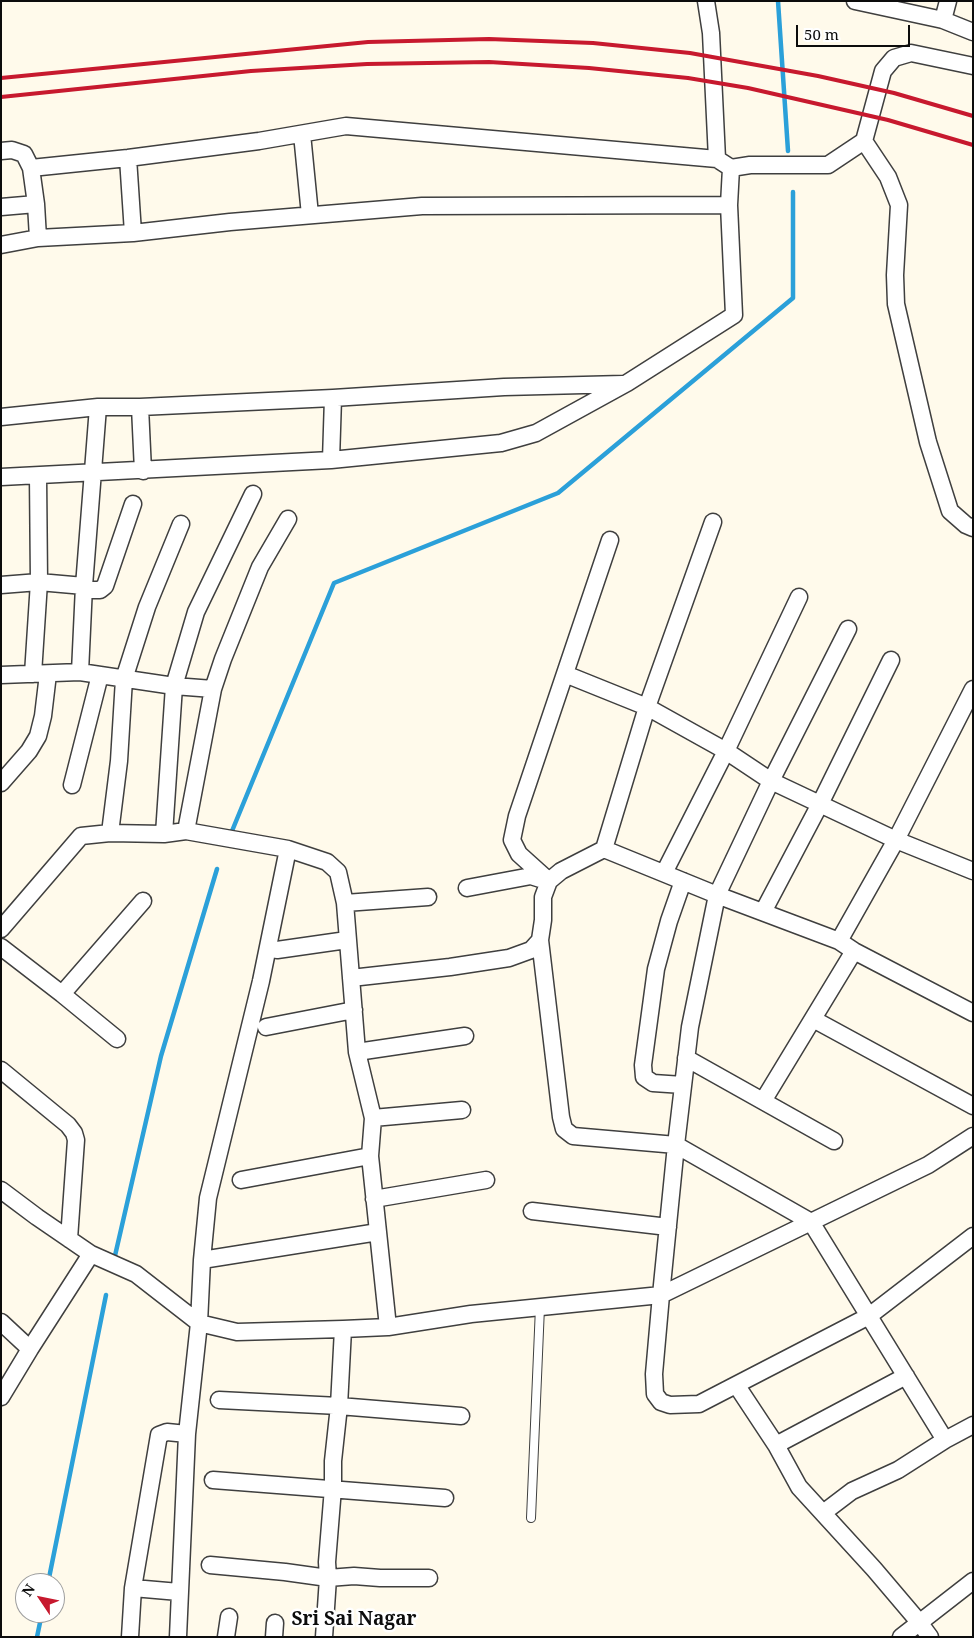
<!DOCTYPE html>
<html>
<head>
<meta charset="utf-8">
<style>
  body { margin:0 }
  #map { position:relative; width:974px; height:1638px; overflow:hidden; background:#fffaeb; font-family:"Noto Serif",serif }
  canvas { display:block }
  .frame { position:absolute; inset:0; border:2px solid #0c0c0c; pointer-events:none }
  .north { position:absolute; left:15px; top:1573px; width:50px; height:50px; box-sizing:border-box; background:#fff; border:1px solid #9e9e9e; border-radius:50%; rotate:304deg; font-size:14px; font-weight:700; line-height:20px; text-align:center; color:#0c0c0c }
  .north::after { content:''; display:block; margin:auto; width:18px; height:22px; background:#c7192e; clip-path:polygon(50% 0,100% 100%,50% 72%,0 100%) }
  .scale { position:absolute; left:796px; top:25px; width:114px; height:22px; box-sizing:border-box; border:2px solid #0c0c0c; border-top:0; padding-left:6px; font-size:15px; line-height:18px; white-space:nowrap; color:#0c0c0c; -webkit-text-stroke:4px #fff; paint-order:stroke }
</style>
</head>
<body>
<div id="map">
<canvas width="974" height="1638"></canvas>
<div class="frame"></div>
<div class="north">N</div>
<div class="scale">50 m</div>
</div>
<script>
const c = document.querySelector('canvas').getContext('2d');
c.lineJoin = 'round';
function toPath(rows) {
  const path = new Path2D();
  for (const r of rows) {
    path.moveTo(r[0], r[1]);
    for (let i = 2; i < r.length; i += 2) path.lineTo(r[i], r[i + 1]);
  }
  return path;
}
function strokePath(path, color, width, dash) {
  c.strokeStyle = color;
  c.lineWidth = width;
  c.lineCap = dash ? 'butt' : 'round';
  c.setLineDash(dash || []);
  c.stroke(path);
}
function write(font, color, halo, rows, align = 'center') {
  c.font = font + ' "Noto Serif",serif';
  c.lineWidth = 5;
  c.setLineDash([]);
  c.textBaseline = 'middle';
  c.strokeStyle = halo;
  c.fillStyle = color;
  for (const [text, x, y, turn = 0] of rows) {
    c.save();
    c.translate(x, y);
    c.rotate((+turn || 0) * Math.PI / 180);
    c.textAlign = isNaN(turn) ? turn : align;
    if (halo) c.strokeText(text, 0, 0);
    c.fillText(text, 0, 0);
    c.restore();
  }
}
const stream = toPath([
  [778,1,788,151],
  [232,831,334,583,558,493,793,298,793,192],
  [114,1260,161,1056,217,869],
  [48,1583,106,1295],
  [37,1637,42,1613]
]);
const lane = toPath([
  [531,1518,540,1307]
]);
const street = toPath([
  [855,1,943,20,973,32],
  [943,20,948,1],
  [302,134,310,215],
  [864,141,888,177,899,205,895,275,896,304,928,442,950,511,966,525,973,528],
  [1,151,12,150,24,154,31,168,128,158,259,141,346,126,717,159],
  [128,158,133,233],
  [731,168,750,165,828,165,864,141,883,71,894,58,911,53,973,66],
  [1,207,36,204],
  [38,238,133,233,230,222,422,206,729,205],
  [1,245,38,238,36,204,31,168],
  [140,407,143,471],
  [1,417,98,407,140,407,333,398,504,387,623,384],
  [331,460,333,398],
  [1,477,331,460,501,443,536,433,627,383,734,315,729,205,731,168,717,159,711,33,706,1],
  [1,585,39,582,84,586],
  [84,590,100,590,105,586,133,504],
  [848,629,771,781,717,895,690,1027,676,1145,661,1295,654,1374,655,1394,661,1402,670,1405,699,1404,869,1316,973,1236],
  [80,672,174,686,213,689],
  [33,674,39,582,38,476],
  [565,674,647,707,713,522],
  [1,675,80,672,84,586,98,407],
  [1,783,29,751,38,736,43,716,48,674],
  [72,785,100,675],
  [186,831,213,689,223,659,260,567,288,519],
  [110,833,119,761,124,679,147,607,181,524],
  [164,834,174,686,196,612,253,494],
  [973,871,896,840,771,781,726,751,647,707,604,849,717,895,839,941,854,951,973,1013],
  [664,873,726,751,799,597],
  [549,881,519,854,512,840,517,816,610,540],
  [467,888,531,876,547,881],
  [345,903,428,897],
  [763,912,820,804,891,660],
  [1,929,81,836,110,833,164,834,186,831,288,849,327,862,338,872,345,903,357,1052,373,1118,370,1156,388,1327],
  [540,940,561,1117,564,1129,573,1136,676,1145,811,1222,945,1440],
  [839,941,896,840,973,689],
  [1,947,62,994,117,1039],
  [277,950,347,940],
  [351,978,450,967,509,958,531,950,540,940,543,920,543,897,549,881,561,871,604,849],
  [62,994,143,901],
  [813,1019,973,1106],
  [266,1027,354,1010],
  [357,1052,465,1036],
  [686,1058,834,1141],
  [1,1070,68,1125,74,1133,76,1140,69,1239],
  [683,1085,653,1083,644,1077,643,1065,656,969,669,921,683,881],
  [763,1101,854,951],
  [373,1118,462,1110],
  [241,1180,370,1156],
  [1,1190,37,1217,91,1254,136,1274,199,1323,237,1332,343,1329,388,1327,471,1314,661,1295,928,1165,973,1136],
  [374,1199,486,1180],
  [532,1211,668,1227],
  [202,1260,378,1232],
  [1,1322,30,1349],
  [737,1386,776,1445,799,1487,874,1569,919,1622,930,1637],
  [1,1397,30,1349,91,1254],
  [219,1400,339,1406,461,1416],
  [776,1445,906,1376],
  [213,1480,445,1498],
  [823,1513,852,1491,898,1470,945,1440,973,1425],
  [210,1565,285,1572,328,1578,327,1562,333,1488,333,1461,339,1406,343,1329],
  [133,1588,179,1592],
  [130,1637,133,1588,159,1435,167,1432,187,1434],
  [178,1637,187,1434,199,1323,202,1260,208,1198,261,981,288,849],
  [226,1637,229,1617],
  [274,1637,275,1623],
  [324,1637,328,1578,354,1576,380,1578,429,1578],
  [901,1637,973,1581]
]);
const rail = toPath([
  [1,78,368,42,489,39,593,43,690,53,818,76,894,93,973,116],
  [1,97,251,71,367,64,489,62,589,68,688,78,748,88,888,120,973,145]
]);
const neighbourhoodNames = [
  ["Sri Sai Nagar",354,1620]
];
strokePath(stream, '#2ba0d9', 4.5);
strokePath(lane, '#3f3f3f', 10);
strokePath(street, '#3f3f3f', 19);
strokePath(lane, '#fff', 8);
strokePath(street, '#fff', 16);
strokePath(rail, '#c7192e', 4);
write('bold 19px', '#0c0c0c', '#fff', neighbourhoodNames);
</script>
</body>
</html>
